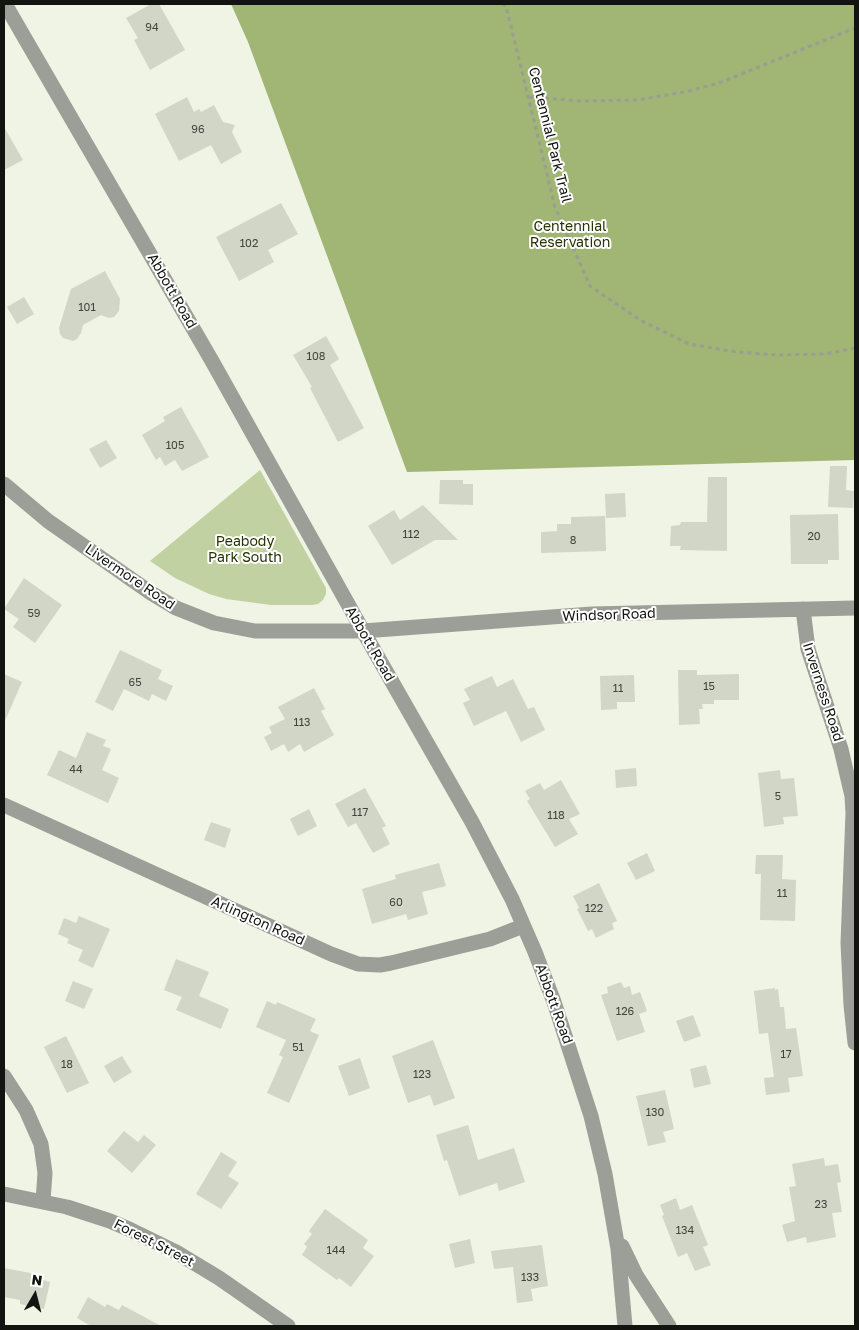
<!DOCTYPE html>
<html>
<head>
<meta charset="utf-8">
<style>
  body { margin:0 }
  #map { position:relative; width:859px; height:1330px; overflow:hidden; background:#eff4e5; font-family:"Golos Text",sans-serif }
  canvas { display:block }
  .frame { position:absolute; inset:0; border:5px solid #13140f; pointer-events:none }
  .north { position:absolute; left:10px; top:1270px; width:50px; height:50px; -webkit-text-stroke:4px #fff; paint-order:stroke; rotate:8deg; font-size:14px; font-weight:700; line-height:20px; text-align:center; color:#13140f }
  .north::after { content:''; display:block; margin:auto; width:18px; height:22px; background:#13140f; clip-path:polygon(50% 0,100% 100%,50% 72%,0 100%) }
</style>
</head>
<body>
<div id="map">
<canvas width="859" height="1330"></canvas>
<div class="frame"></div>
<div class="north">N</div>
</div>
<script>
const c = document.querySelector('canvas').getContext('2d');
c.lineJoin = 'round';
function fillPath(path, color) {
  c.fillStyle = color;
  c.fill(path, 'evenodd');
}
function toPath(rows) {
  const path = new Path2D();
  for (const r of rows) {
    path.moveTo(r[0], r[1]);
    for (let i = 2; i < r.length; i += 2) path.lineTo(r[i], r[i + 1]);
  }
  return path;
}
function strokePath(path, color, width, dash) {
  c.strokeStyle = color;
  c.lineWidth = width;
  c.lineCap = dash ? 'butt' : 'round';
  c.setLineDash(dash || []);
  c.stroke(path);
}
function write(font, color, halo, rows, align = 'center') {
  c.font = font + ' "Golos Text",sans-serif';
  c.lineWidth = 4;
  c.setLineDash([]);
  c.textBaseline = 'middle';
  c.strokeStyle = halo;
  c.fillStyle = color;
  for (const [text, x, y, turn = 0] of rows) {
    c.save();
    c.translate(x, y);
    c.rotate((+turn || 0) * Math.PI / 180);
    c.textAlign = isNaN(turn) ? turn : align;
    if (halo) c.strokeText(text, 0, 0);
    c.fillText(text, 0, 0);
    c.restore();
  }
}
const green = toPath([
  [260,470,326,588,326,594,323,600,318,604,312,605,271,605,226,599,209,594,175,578,150,561]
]);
const forest = toPath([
  [231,4,855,4,855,460,407,472,248,42]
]);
const building = toPath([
  [151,4,159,4,185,50,150,70,134,40,138,38,126,18],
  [187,97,194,112,199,109,201,112,214,105,223,122,235,125,232,132,242,152,221,164,211,145,179,161,155,114],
  [4,127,23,160,4,170],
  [281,203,298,234,268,250,274,262,239,281,216,237],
  [105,271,120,299,119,311,114,317,109,318,101,315,83,325,81,333,77,339,73,341,63,338,60,334,59,328,71,289],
  [24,297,34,314,17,324,7,307],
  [326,336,339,359,330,365,364,428,338,442,310,388,312,387,293,355],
  [181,407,209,457,182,471,175,460,165,466,160,457,156,460,142,435,165,421,163,417],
  [106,440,117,458,100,468,89,449],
  [830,466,847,466,846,490,854,491,853,508,828,507],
  [708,477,727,477,727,551,680,550,681,546,670,546,671,526,680,525,681,522,707,522],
  [440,480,463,480,463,484,473,484,473,505,439,504],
  [625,493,626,517,606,518,605,494],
  [423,505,458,540,435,540,392,565,368,526,394,510,400,520],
  [838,514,839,560,828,560,828,564,791,564,790,515],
  [605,516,606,551,541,553,541,532,557,531,557,524,571,524,571,517],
  [24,578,62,605,35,643,13,627,19,619,4,609],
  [120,650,162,670,158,679,173,686,166,701,152,694,149,701,124,689,113,711,95,702],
  [678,670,697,670,697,675,739,674,739,700,714,700,714,704,702,704,703,709,699,709,700,724,679,725],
  [4,674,22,682,4,723],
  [634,675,635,702,617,702,617,709,601,710,600,676],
  [492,676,497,687,513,679,528,709,534,707,545,730,521,742,506,711,474,726,463,703,470,700,464,689],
  [314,688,325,709,321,711,334,735,304,752,300,744,288,752,284,744,271,751,264,737,272,733,269,727,285,719,278,707],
  [87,732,106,740,103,746,111,749,102,770,119,778,108,803,47,775,59,750,76,758],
  [636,768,637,786,616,788,615,770],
  [780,770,781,779,794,778,798,816,783,817,784,824,764,827,758,773],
  [561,780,580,814,569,819,578,834,555,847,527,801,530,799,525,791,540,783,544,790],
  [365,788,386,826,382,828,390,844,373,853,356,823,348,827,335,804],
  [309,809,317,826,298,836,290,819],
  [211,822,231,829,225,848,204,840],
  [647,853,655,871,636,880,627,863],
  [756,855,783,855,782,879,796,880,795,921,760,920,761,874,755,874],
  [439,863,446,886,422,892,428,914,408,920,406,914,372,924,362,889,396,879,395,875],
  [599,883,617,921,612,923,614,929,596,938,592,929,588,931,577,909,579,908,573,896],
  [79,916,110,929,93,968,78,961,83,950,67,943,69,939,58,934,64,918,76,923],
  [176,959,209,972,199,996,229,1009,221,1029,176,1010,182,997,164,990],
  [73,981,93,989,84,1009,65,1001],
  [621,982,624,988,630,986,632,995,640,992,647,1011,639,1014,645,1032,617,1041,601,995,608,993,607,987],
  [775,988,775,990,778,989,780,1007,784,1007,786,1029,796,1028,803,1076,788,1078,790,1092,766,1095,764,1078,774,1077,768,1033,759,1034,754,991],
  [267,1001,276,1005,277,1002,316,1019,310,1031,319,1035,289,1103,267,1093,283,1057,279,1055,286,1040,256,1027],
  [693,1015,701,1036,684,1042,676,1021],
  [66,1036,89,1083,67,1093,44,1047],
  [433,1040,455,1098,434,1106,430,1095,408,1103,392,1056],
  [122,1056,132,1072,114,1083,104,1066],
  [360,1058,370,1088,349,1096,338,1066],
  [706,1065,711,1084,694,1088,690,1069],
  [665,1090,674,1129,663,1132,666,1142,648,1146,636,1096],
  [468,1125,478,1160,514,1148,525,1182,499,1191,497,1183,459,1196,447,1160,444,1161,436,1135],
  [124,1131,138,1142,144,1135,156,1145,132,1173,107,1151],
  [221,1152,237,1162,228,1176,239,1183,221,1209,196,1194],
  [824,1158,825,1166,838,1164,841,1182,837,1183,842,1212,832,1213,836,1237,807,1243,806,1237,787,1242,782,1225,795,1221,789,1187,796,1186,792,1164],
  [676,1198,680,1210,692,1205,708,1245,703,1247,711,1265,695,1271,687,1253,678,1257,662,1216,664,1215,660,1205],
  [325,1209,368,1240,363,1248,374,1256,351,1287,339,1278,337,1280,302,1255,307,1247,304,1244,312,1234,309,1231],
  [470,1239,475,1263,455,1268,449,1244],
  [542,1245,548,1286,531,1289,533,1301,517,1303,513,1267,494,1269,491,1251],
  [4,1268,41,1275,40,1279,50,1282,44,1309,20,1304,20,1300,4,1297],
  [88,1297,105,1307,107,1304,119,1310,122,1305,161,1326,91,1326,77,1318]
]);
const path = toPath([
  [502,4,506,6,555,207,590,286,640,320,689,344,737,352,777,355,825,354,855,348],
  [529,97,581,101,638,100,689,91,719,83,855,28]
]);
const minor = toPath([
  [5,4,212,361,363,631,472,822,512,899,535,952,554,1002,591,1116,605,1174,618,1249,625,1326],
  [4,484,48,521,151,593,176,608,214,623,255,631,363,631,592,614,855,608],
  [803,609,808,649,841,749,852,796,853,813,848,943,851,1005,855,1043],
  [4,805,331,954,358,964,380,965,391,963,490,939,523,926],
  [4,1076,26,1110,41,1144,45,1173,43,1201],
  [4,1194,67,1207,110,1221,131,1230,176,1252,219,1278,288,1326],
  [622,1246,636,1275,669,1326]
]);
const numberNames = [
  ["94",152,28],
  ["96",198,130],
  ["102",249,244],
  ["101",87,308],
  ["108",316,357],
  ["105",175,446],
  ["112",411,535],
  ["20",814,537],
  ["8",573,541],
  ["59",34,614],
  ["65",135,683],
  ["15",709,687],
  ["11",618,689],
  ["113",302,723],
  ["44",76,770],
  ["5",778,797],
  ["117",360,813],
  ["118",556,816],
  ["11",782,894],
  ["60",396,903],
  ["122",594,909],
  ["126",625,1012],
  ["51",298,1048],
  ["17",786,1055],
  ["18",67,1065],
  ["123",422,1075],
  ["130",655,1113],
  ["23",821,1205],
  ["134",685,1231],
  ["144",336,1251],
  ["133",530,1278]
];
const streetNames = [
  ["Centennial Park Trail",550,135,76],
  ["Abbott Road",172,291,60],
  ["Livermore Road",130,577,34],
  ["Windsor Road",609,615,-2],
  ["Abbott Road",370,644,60],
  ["Inverness Road",823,692,72],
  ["Arlington Road",258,921,24],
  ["Abbott Road",554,1004,70],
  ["Forest Street",154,1243,27]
];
const parkNames = [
  ["Centennial",570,227],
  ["Reservation",570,243],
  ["Peabody",245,542],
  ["Park South",245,558]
];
fillPath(green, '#c1d1a1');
fillPath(forest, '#a1b574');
fillPath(building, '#d1d6c7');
strokePath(path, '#999d92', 3, [4, 4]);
strokePath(minor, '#9c9e98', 15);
write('11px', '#42443d', null, numberNames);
write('14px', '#13140f', '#fff', streetNames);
write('14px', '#273300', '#fff', parkNames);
</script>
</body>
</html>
